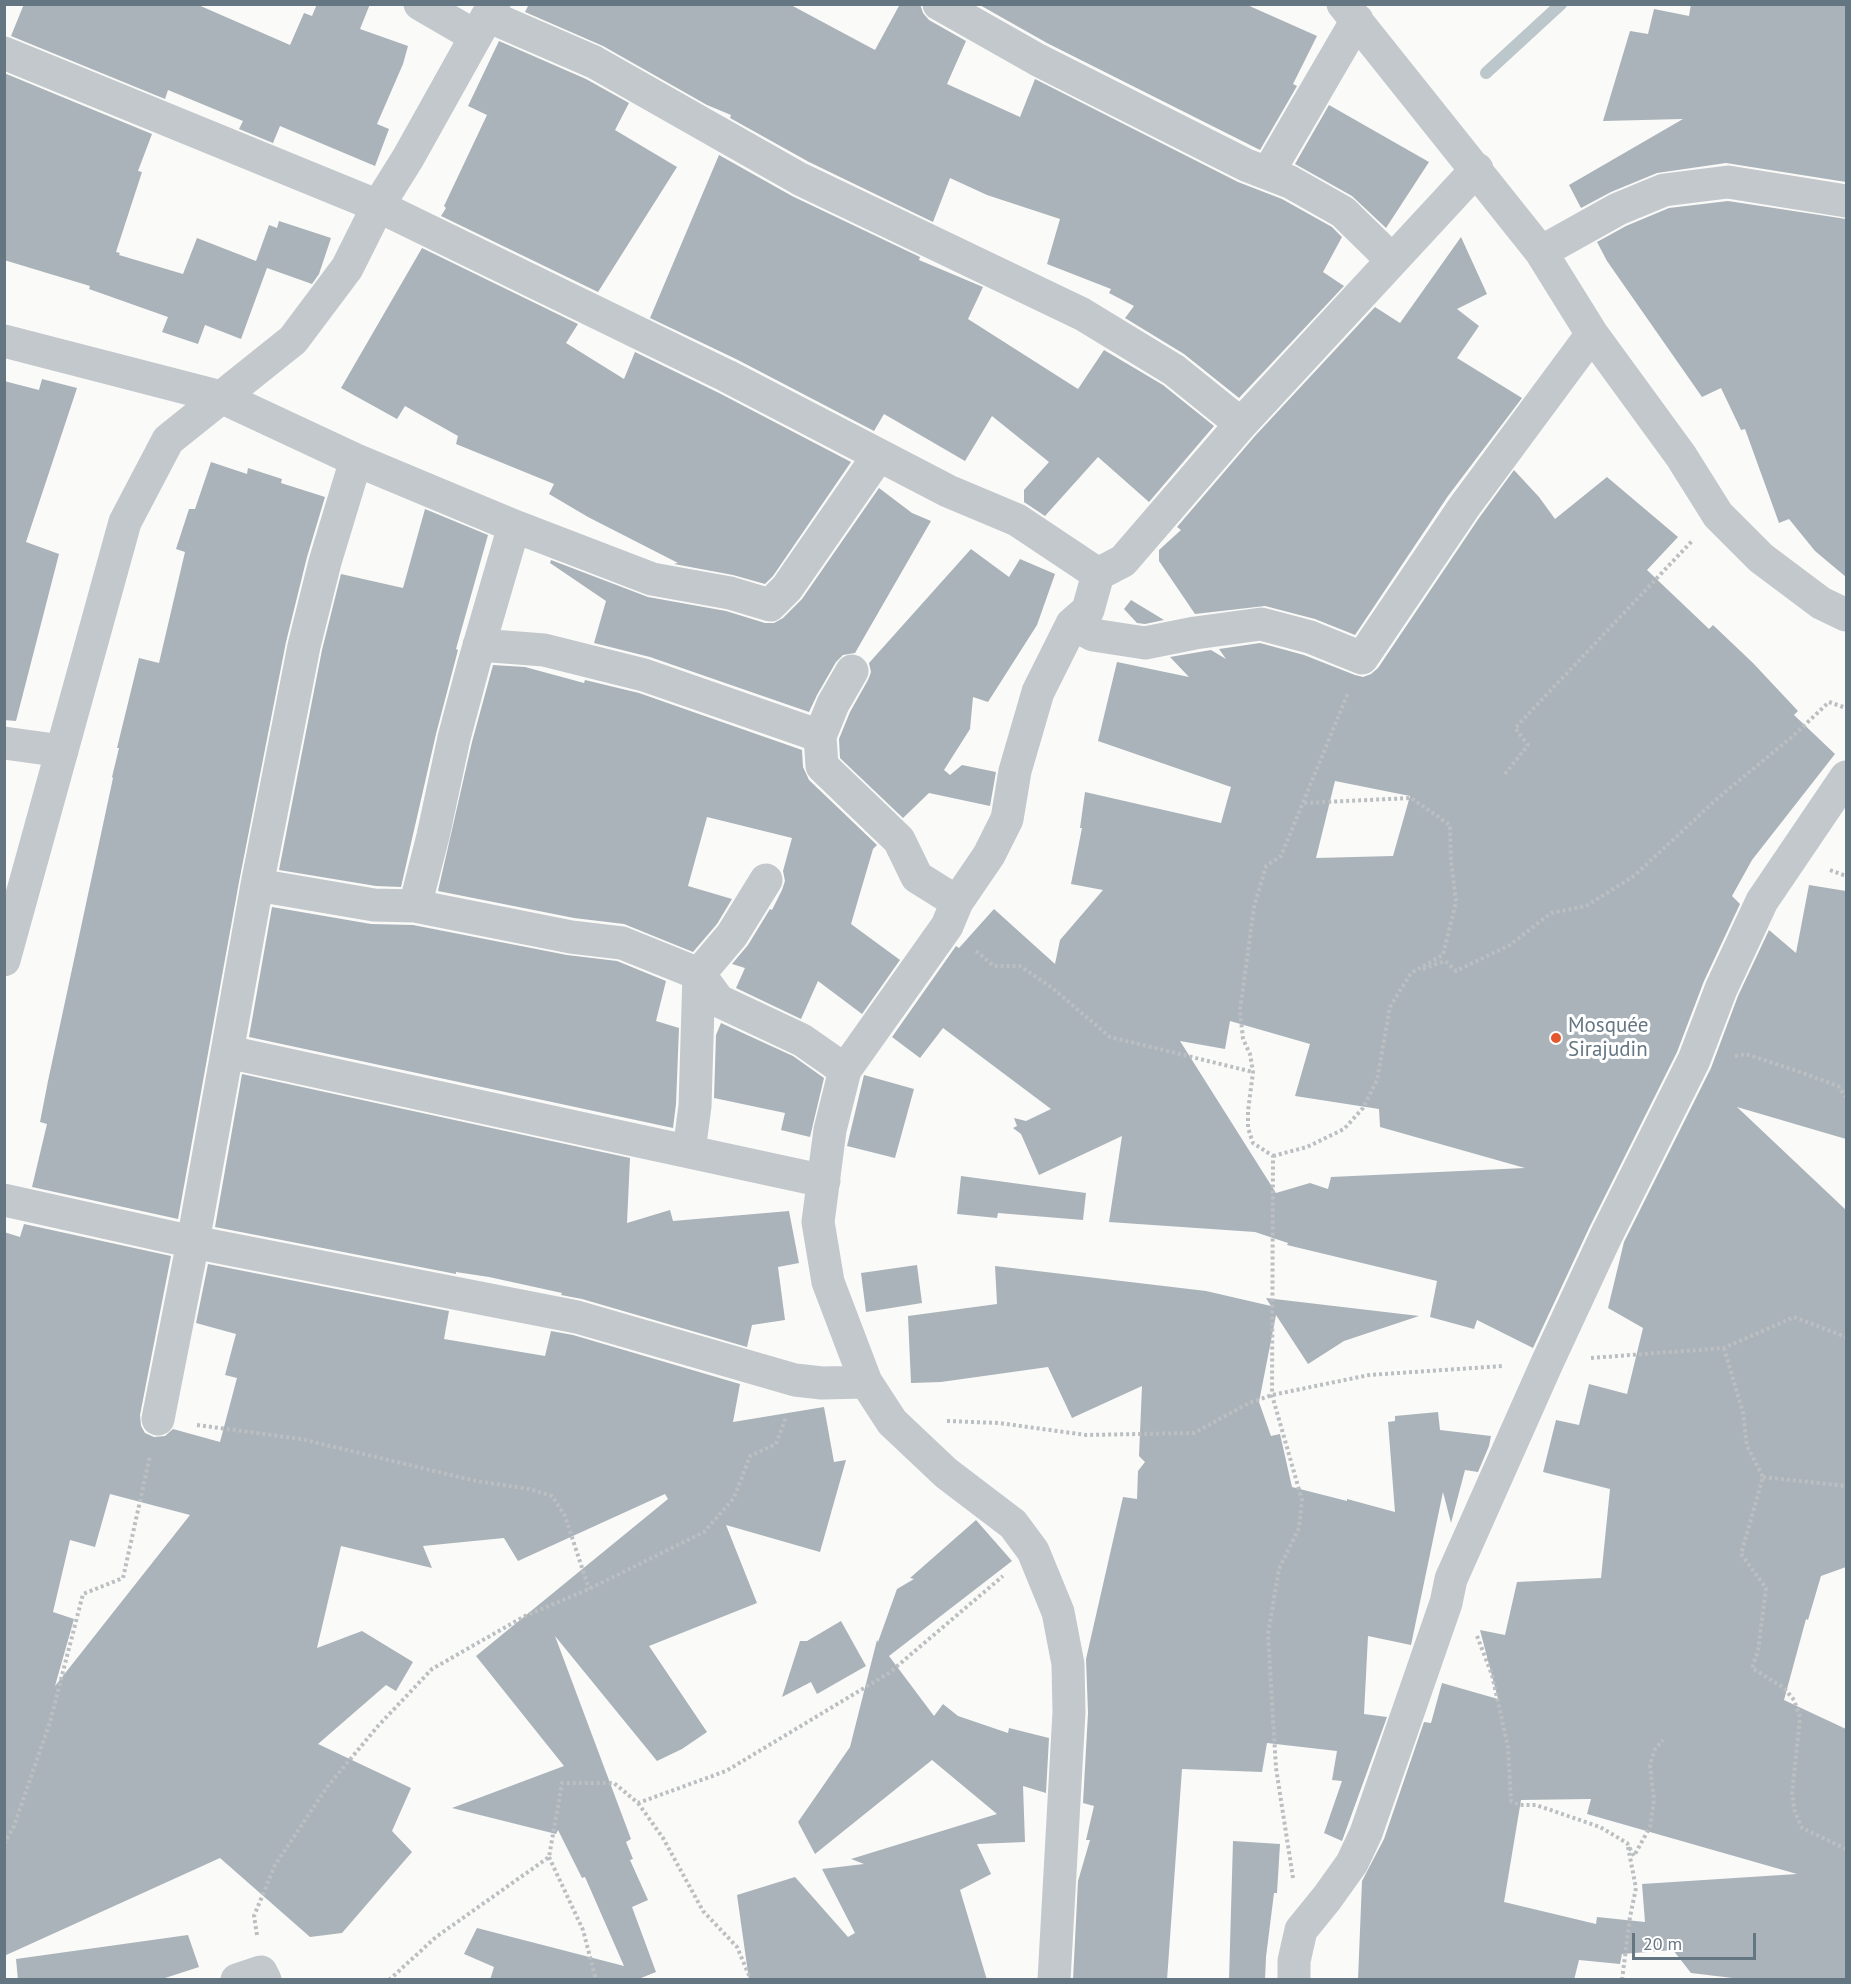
<!DOCTYPE html>
<html>
<head>
<meta charset="utf-8">
<style>
  body { margin:0 }
  #map { position:relative; width:1851px; height:1984px; overflow:hidden; background:#fafaf8; font-family:"PT Sans",sans-serif }
  canvas { display:block }
  .frame { position:absolute; inset:0; border:6px solid #657683; pointer-events:none }
  .scale { position:absolute; left:1632px; top:1933px; width:124px; height:27px; box-sizing:border-box; border:3px solid #657683; border-top:0; padding-left:8px; font-size:18px; line-height:21px; white-space:nowrap; color:#657683; -webkit-text-stroke:4px #fff; paint-order:stroke }
</style>
</head>
<body>
<div id="map">
<canvas width="1851" height="1984"></canvas>
<div class="frame"></div>
<div class="scale">20 m</div>
</div>
<script>
const c = document.querySelector('canvas').getContext('2d');
c.lineJoin = 'round';
function toPath(rows) {
  const path = new Path2D();
  for (const r of rows) {
    path.moveTo(r[0], r[1]);
    for (let i = 2; i < r.length; i += 2) path.lineTo(r[i], r[i + 1]);
  }
  return path;
}
function strokePath(path, color, width, dash) {
  c.strokeStyle = color;
  c.lineWidth = width;
  c.lineCap = dash ? 'butt' : 'round';
  c.setLineDash(dash || []);
  c.stroke(path);
}
function fillPath(path, color) {
  c.fillStyle = color;
  c.fill(path, 'evenodd');
}
function write(font, color, halo, rows, align = 'center') {
  c.font = font + ' "PT Sans",sans-serif';
  c.lineWidth = 6;
  c.setLineDash([]);
  c.textBaseline = 'middle';
  c.strokeStyle = halo;
  c.fillStyle = color;
  for (const [text, x, y, turn = 0] of rows) {
    c.save();
    c.translate(x, y);
    c.rotate((+turn || 0) * Math.PI / 180);
    c.textAlign = isNaN(turn) ? turn : align;
    if (halo) c.strokeText(text, 0, 0);
    c.fillText(text, 0, 0);
    c.restore();
  }
}
const stream = toPath([
  [1486,73,1561,4]
]);
const building = toPath([
  [24,4,196,4,290,45,304,13,312,16,317,4,370,4,360,29,408,46,403,64,377,124,389,129,375,166,280,126,273,143,239,129,243,121,168,90,165,99,11,36],
  [529,4,789,4,875,50,900,4,920,4,923,13,929,20,966,41,947,84,1020,117,1035,79,1238,182,1282,199,1332,227,1342,237,1323,272,1344,286,1239,398,1184,354,1125,318,1134,306,1109,293,1111,289,1047,264,1060,219,987,195,950,178,933,222,809,162,730,118,731,115,707,105,603,46,525,12],
  [978,4,1245,4,1317,36,1293,84,1297,86,1260,150,1047,43],
  [1691,4,1846,4,1846,182,1726,163,1657,173,1611,192,1581,208,1569,185,1683,119,1603,121,1630,31,1648,34,1654,9,1689,16],
  [499,41,586,79,629,103,615,130,677,167,598,292,441,216,446,208,444,206,487,115,468,106],
  [4,73,152,134,138,171,142,172,116,252,120,253,119,255,183,274,197,238,256,261,269,225,277,228,279,221,331,238,319,274,312,284,267,268,241,339,205,325,198,344,162,332,168,317,89,289,90,286,4,260],
  [1329,105,1429,162,1386,228,1352,196,1295,164],
  [719,155,792,196,920,257,919,260,983,287,968,319,1078,389,1104,350,1163,385,1214,426,1149,502,1098,457,1045,516,1024,502,1024,490,1049,462,992,416,965,461,884,414,874,431,736,359,650,318],
  [1728,201,1846,219,1846,577,1815,551,1789,519,1779,523,1745,429,1741,430,1721,388,1702,397,1607,261,1597,242,1626,226,1669,208],
  [1461,237,1487,294,1457,309,1479,326,1457,358,1522,398,1448,496,1355,635,1315,619,1265,606,1195,614,1159,561,1159,550,1181,530,1177,527,1255,436,1375,307,1400,323],
  [422,248,578,324,566,343,624,379,635,352,719,393,851,462,773,576,765,584,733,575,674,564,678,563,588,517,549,494,554,484,456,444,458,436,405,406,397,419,341,388],
  [42,379,77,388,26,542,59,554,16,721,4,720,4,381,39,390],
  [211,462,247,474,248,468,282,479,281,483,325,497,307,557,286,642,239,882,178,1219,32,1187,47,1124,40,1122,48,1081,113,778,112,777,119,748,117,748,139,658,159,663,185,552,176,549,189,509,195,509],
  [1514,470,1539,497,1555,519,1607,477,1678,537,1647,570,1709,629,1713,625,1753,663,1798,711,1794,715,1835,754,1752,860,1732,896,1740,904,1704,981,1677,1052,1590,1226,1533,1348,1477,1320,1474,1329,1430,1317,1437,1281,1287,1245,1288,1243,1255,1232,1109,1222,1122,1136,1039,1175,1021,1134,1013,1128,1017,1126,1014,1118,1026,1121,1051,1109,943,1028,920,1058,892,1037,956,946,959,948,994,909,1055,964,1060,940,1103,890,1071,884,1082,828,1080,828,1085,792,1221,823,1231,787,1098,741,1117,662,1189,677,1170,657,1211,650,1226,659,1219,649,1260,643,1304,655,1355,675,1363,677,1371,674,1378,668,1479,518],
  [1335,781,1410,796,1393,856,1316,858],
  [1230,1021,1310,1044,1295,1096,1379,1109,1380,1127,1525,1168,1331,1177,1328,1189,1310,1183,1276,1193,1180,1041,1225,1049],
  [879,488,912,513,931,521,855,653,843,655,836,662,817,695,809,712,650,657,594,643,606,601,550,563,551,560,648,597,726,611,765,623,774,623,783,618,802,599],
  [425,509,488,535,456,649,458,650,436,734,401,887,376,886,279,870,322,650,341,574,403,588],
  [971,549,1009,577,1020,559,1055,574,1037,625,988,702,973,697,970,729,944,770,950,775,962,765,996,772,990,806,929,793,903,818,840,758,839,739,850,712,868,680,871,672,869,663],
  [1131,600,1164,620,1145,624,1137,623,1124,609],
  [493,665,525,667,584,683,585,680,639,693,802,750,803,767,809,780,877,845,873,849,851,924,900,960,862,1014,818,981,801,1019,736,988,745,968,732,964,748,945,770,909,772,910,782,890,785,881,783,871,792,838,707,817,688,886,732,899,717,924,693,952,624,924,574,918,438,891,472,742],
  [1809,885,1846,891,1846,1139,1737,1107,1846,1210,1846,1567,1821,1576,1808,1620,1806,1619,1784,1700,1846,1729,1846,1980,1749,1980,1691,1973,1673,1950,1622,1954,1620,1964,1579,1960,1574,1980,1358,1980,1362,1881,1384,1839,1424,1722,1431,1723,1442,1683,1498,1699,1480,1630,1505,1635,1517,1582,1601,1578,1610,1489,1543,1472,1556,1420,1579,1425,1589,1384,1627,1394,1643,1328,1608,1308,1624,1242,1711,1068,1738,996,1769,930,1796,953],
  [1591,1799,1587,1814,1797,1874,1642,1884,1645,1922,1597,1917,1596,1924,1504,1902,1521,1800],
  [272,907,371,924,413,925,567,955,617,961,666,981,656,1021,679,1028,676,1104,673,1128,249,1037],
  [721,1023,793,1056,824,1078,810,1137,781,1130,785,1113,714,1098,716,1035],
  [242,1074,630,1158,627,1223,670,1210,673,1221,789,1211,799,1263,778,1267,785,1320,752,1325,747,1347,582,1299,561,1295,562,1293,489,1277,456,1272,456,1274,215,1227],
  [864,1075,914,1089,895,1158,847,1146],
  [961,1176,1086,1193,1083,1220,998,1213,997,1218,957,1214],
  [24,1224,171,1256,140,1415,141,1426,145,1433,154,1437,165,1436,173,1429,220,1442,237,1378,225,1375,236,1334,196,1323,208,1264,449,1311,444,1339,545,1356,551,1331,573,1335,740,1384,733,1422,824,1407,834,1462,846,1460,820,1552,726,1525,757,1603,649,1646,707,1732,682,1749,657,1761,555,1636,631,1839,626,1842,633,1859,630,1860,648,1900,632,1907,656,1972,636,1980,490,1980,494,1967,464,1954,477,1928,624,1966,585,1877,582,1878,558,1830,556,1834,452,1808,564,1766,476,1656,668,1499,665,1494,518,1561,504,1538,423,1546,432,1568,341,1546,317,1648,362,1631,413,1662,396,1691,386,1685,318,1744,411,1788,392,1831,412,1852,342,1933,310,1937,220,1858,4,1956,4,1232,20,1237],
  [110,1494,190,1515,55,1686,74,1619,53,1612,70,1540,95,1547],
  [917,1265,922,1303,866,1312,861,1273],
  [995,1266,1206,1291,1271,1306,1266,1298,1419,1316,1344,1341,1308,1364,1276,1315,1259,1402,1271,1436,1280,1434,1292,1487,1347,1501,1347,1499,1395,1512,1388,1422,1395,1421,1395,1416,1438,1412,1440,1430,1491,1436,1489,1446,1478,1472,1465,1470,1451,1523,1443,1492,1411,1645,1368,1636,1364,1714,1387,1717,1342,1841,1324,1833,1342,1781,1332,1780,1337,1751,1267,1743,1262,1772,1182,1769,1167,1980,1073,1980,1078,1881,1090,1840,1086,1840,1094,1806,1083,1803,1088,1713,1086,1659,1123,1497,1137,1499,1138,1471,1145,1462,1139,1456,1142,1386,1072,1418,1048,1367,941,1382,911,1383,908,1316,997,1304],
  [976,1520,1012,1561,889,1656,934,1716,943,1704,958,1716,1008,1733,1009,1728,1049,1738,1046,1793,1023,1786,1025,1842,977,1844,991,1874,960,1890,987,1980,749,1980,737,1895,795,1877,848,1937,855,1933,822,1869,864,1864,851,1859,997,1814,932,1760,815,1854,798,1822,850,1747,877,1640,878,1642,897,1589,914,1579,910,1578],
  [841,1621,866,1666,817,1694,811,1682,782,1697,800,1641,807,1641],
  [1233,1841,1280,1844,1277,1893,1274,1893,1266,1957,1265,1980,1229,1980],
  [188,1935,199,1967,159,1980,18,1980,16,1959]
]);
const path = toPath([
  [1505,774,1528,745,1515,728,1692,541],
  [1830,870,1846,876],
  [976,951,994,966,1020,966,1051,987,1110,1037,1253,1072],
  [1423,969,1445,961,1456,971,1510,945,1551,913,1586,906,1634,876,1719,797,1793,736,1829,702,1846,708],
  [1735,1056,1746,1054,1797,1071,1838,1086,1846,1097],
  [1273,1156,1307,1147,1344,1129,1363,1108,1377,1080,1390,1007,1411,973,1443,955,1456,902,1451,861,1450,825,1411,798,1303,803],
  [1724,1348,1743,1413,1747,1446,1763,1477,1741,1554,1766,1588,1758,1651,1752,1668,1784,1688,1794,1700,1800,1717,1792,1794,1795,1812,1802,1828,1846,1849],
  [1591,1358,1724,1348,1794,1317,1846,1337],
  [947,1421,999,1423,1086,1435,1194,1433,1249,1403,1272,1395,1369,1375,1503,1366],
  [197,1425,301,1439,476,1481,529,1489,552,1496,565,1516,589,1589],
  [1763,1477,1846,1486],
  [1477,1636,1492,1675,1508,1747,1511,1801,1520,1805,1536,1805,1600,1827,1627,1843,1634,1856,1650,1827,1654,1800,1650,1765,1655,1749,1663,1740],
  [638,1803,663,1838,703,1911,737,1947,751,1980],
  [4,1844,14,1826,50,1722,83,1594,123,1578,150,1456],
  [549,1857,583,1930,596,1980],
  [1293,1878,1276,1768,1268,1634,1279,1569,1299,1528,1302,1500,1272,1395,1273,1156,1253,1143,1248,1128,1248,1111,1253,1072,1250,1054,1243,1039,1240,1010,1254,907,1266,866,1281,856,1348,693],
  [257,1935,254,1916,275,1865,327,1787,378,1726,432,1669,525,1616,589,1589,704,1532,734,1498,750,1456,776,1444,786,1417],
  [389,1980,436,1937,549,1857,562,1783,614,1783,638,1803,726,1771,889,1673,1003,1576],
  [1622,1980,1630,1917,1636,1888,1628,1847]
]);
const minor = toPath([
  [420,4,475,36],
  [939,4,1038,60,1246,165,1290,182,1343,212,1392,260],
  [1343,4,1541,252,1592,334,1681,456,1718,515,1761,558,1821,603,1846,615],
  [488,16,594,62,800,179,1082,314,1174,370,1241,424],
  [4,53,378,206,727,376,948,491,1017,520,1098,574],
  [1268,173,1357,20],
  [1541,252,1618,209,1664,190,1728,182,1846,201],
  [4,341,221,397,356,460,514,526,652,579,730,593,770,605,787,588,879,455],
  [1072,624,1093,635,1145,643,1195,633,1261,624,1310,637,1362,658,1464,507,1592,334],
  [479,645,544,650,644,675,820,736],
  [852,671,833,704,820,736,822,766,899,840,917,877,957,902],
  [4,743,62,751],
  [257,885,374,905,415,906,571,937,622,943,699,974,719,1001,802,1040,845,1070],
  [415,906,433,836,454,738,474,663,514,526],
  [4,960,125,522,168,440,293,340,347,268,378,206,408,158,494,4],
  [228,1052,824,1181],
  [689,1151,695,1106,699,974,732,935,766,880],
  [4,1200,193,1242,577,1317,795,1380,822,1383,866,1382],
  [158,1419,193,1242,257,885,304,646,325,562,356,460],
  [237,1980,261,1972,265,1980],
  [1054,1980,1069,1712,1068,1664,1058,1612,1033,1551,1013,1524,946,1473,892,1422,866,1382,828,1282,818,1222,830,1130,845,1070,947,926,957,902,989,855,1007,819,1015,771,1038,692,1072,624,1088,610,1098,574,1123,561,1241,424,1477,169],
  [1294,1980,1294,1961,1301,1930,1327,1898,1352,1863,1366,1833,1446,1603,1451,1579,1547,1363,1607,1234,1694,1060,1721,989,1762,901,1846,777]
]);
const markers = [
  [1556,1038,6,"#e4572e"]
];
const poiNames = [
  ["Mosquée",1568,1026],
  ["Sirajudin",1568,1050]
];
strokePath(stream, '#bbc7cb', 12);
fillPath(building, '#aab3b9');
strokePath(path, '#bbbfc2', 4, [3, 3]);
strokePath(minor, '#c3c8cc', 33);
for (const [x, y, r, color] of markers) {
  const dot = new Path2D();
  dot.arc(x, y, r, 0, 2 * Math.PI);
  c.fillStyle = color;
  c.fill(dot);
  strokePath(dot, '#fff', 2);
}
write('21px', '#657683', '#fff', poiNames, 'left');
</script>
</body>
</html>
